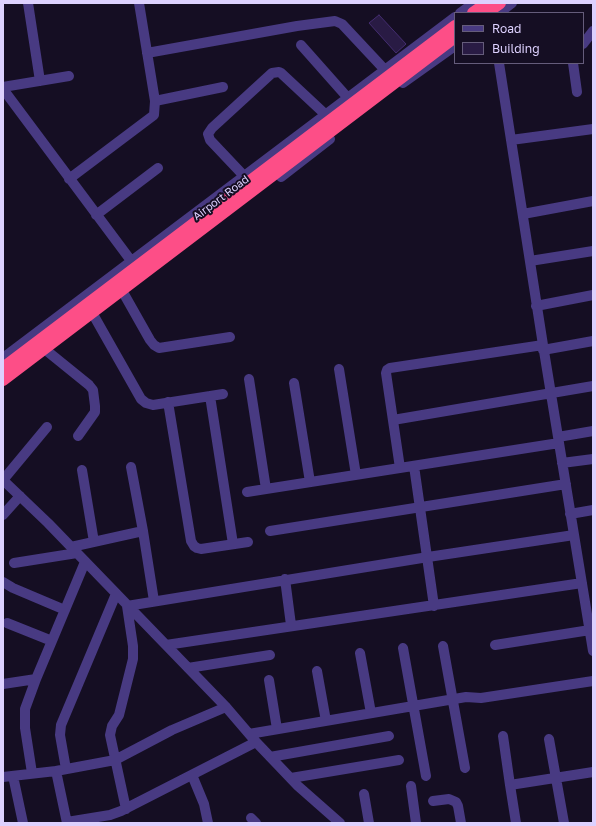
<!DOCTYPE html>
<html>
<head>
<meta charset="utf-8">
<style>
  body { margin:0 }
  #map { position:relative; width:596px; height:826px; overflow:hidden; background:#150e23; font-family:"Golos Text",sans-serif }
  canvas { display:block }
  .frame { position:absolute; inset:0; border:4px solid #ddd1fe; pointer-events:none }
  .legend { position:absolute; left:454px; top:12px; width:130px; height:52px; box-sizing:border-box; background:#150e23; border:1px solid #655c7b; margin:0; padding:5px 7px; list-style:none; font-size:12px; color:#ddd1fe }
  .legend li { display:flex; align-items:center; gap:8px; height:20px }
  .legend b { width:20px; border:1px solid #655c7b }
</style>
</head>
<body>
<div id="map">
<canvas width="596" height="826"></canvas>
<div class="frame"></div>
<ul class="legend">
<li><b style="height:5px;background:#483a82"></b>Road</li>
<li><b style="height:11px;background:#291b44"></b>Building</li>
</ul>
</div>
<script>
const c = document.querySelector('canvas').getContext('2d');
c.lineJoin = 'round';
function fillPath(path, color) {
  c.fillStyle = color;
  c.fill(path, 'evenodd');
}
function toPath(rows) {
  const path = new Path2D();
  for (const r of rows) {
    path.moveTo(r[0], r[1]);
    for (let i = 2; i < r.length; i += 2) path.lineTo(r[i], r[i + 1]);
  }
  return path;
}
function strokePath(path, color, width, dash) {
  c.strokeStyle = color;
  c.lineWidth = width;
  c.lineCap = dash ? 'butt' : 'round';
  c.setLineDash(dash || []);
  c.stroke(path);
}
function write(font, color, halo, rows, align = 'center') {
  c.font = font + ' "Golos Text",sans-serif';
  c.lineWidth = 4;
  c.setLineDash([]);
  c.textBaseline = 'middle';
  c.strokeStyle = halo;
  c.fillStyle = color;
  for (const [text, x, y, turn = 0] of rows) {
    c.save();
    c.translate(x, y);
    c.rotate((+turn || 0) * Math.PI / 180);
    c.textAlign = isNaN(turn) ? turn : align;
    if (halo) c.strokeText(text, 0, 0);
    c.fillText(text, 0, 0);
    c.restore();
  }
}
const building = toPath([
  [379,15,406,44,396,53,369,23,379,15]
]);
const minor = toPath([
  [28,3,40,81],
  [460,13,474,3],
  [499,13,512,3],
  [583,44,593,31],
  [301,45,348,98],
  [147,53,297,26,335,21,342,24,385,70],
  [499,63,543,345,593,651],
  [573,63,577,92],
  [403,83,455,46],
  [3,87,69,76],
  [3,89,132,262],
  [155,101,223,87],
  [511,140,593,129],
  [245,177,210,140,208,134,212,128,272,73,279,72,281,73,326,115],
  [281,177,330,139],
  [69,179,154,115,155,101,139,3],
  [523,214,593,201],
  [96,215,158,168],
  [530,261,593,251],
  [124,294,150,340,154,345,159,348,230,337],
  [536,306,593,295],
  [94,316,141,399,146,403,153,405,223,394],
  [543,350,593,341],
  [47,351,89,385,93,390,95,406,95,412,78,436],
  [3,358,455,17],
  [339,369,356,475],
  [249,379,266,489,559,443],
  [294,383,310,482],
  [210,396,233,544],
  [168,402,191,541,194,546,197,548,201,549,248,542],
  [393,420,593,386],
  [558,437,593,431],
  [562,463,593,459],
  [414,466,434,606],
  [400,468,386,373,387,370,390,368,543,345],
  [82,470,94,542],
  [3,480,48,523,166,645,226,707,256,742,298,786,340,823],
  [3,480,47,427],
  [247,492,266,489],
  [570,514,593,510],
  [3,515,20,496],
  [143,531,154,601],
  [270,531,566,484],
  [71,547,143,531,131,467],
  [14,563,77,553],
  [285,579,291,625],
  [3,582,13,588,65,610],
  [7,623,52,641],
  [166,645,582,583],
  [495,645,590,630],
  [443,646,465,768],
  [403,648,426,776],
  [360,653,371,713],
  [188,668,270,655],
  [317,671,326,721],
  [269,680,277,729],
  [3,684,36,679],
  [249,734,466,697,481,698,593,681],
  [503,736,510,785,593,772],
  [549,739,564,823],
  [270,757,389,736],
  [66,769,60,735,61,725,116,594],
  [56,771,67,823],
  [32,773,25,728,25,709,36,679,85,562],
  [192,775,204,804,208,823],
  [13,776,23,823],
  [3,777,56,771,115,760,172,730,226,707],
  [291,778,399,760],
  [510,785,516,823],
  [411,786,416,823],
  [364,794,369,823],
  [433,801,449,799,456,802,458,806,461,823],
  [126,809,110,735,112,726,119,715,133,659,133,646,127,606,428,557,574,535],
  [251,818,256,823],
  [67,822,110,815,121,811,256,742]
]);
const highway = toPath([
  [473,13,487,3],
  [486,13,500,3],
  [3,368,455,26],
  [3,380,455,37]
]);
const streetNames = [
  ["Airport Road",221,198,-37]
];
fillPath(building, '#291b44');
strokePath(building, '#442d70', 1);
strokePath(minor, '#483a82', 10);
strokePath(highway, '#fd4e87', 12);
write('11px', '#ddd1fe', '#150e23', streetNames);
</script>
</body>
</html>
